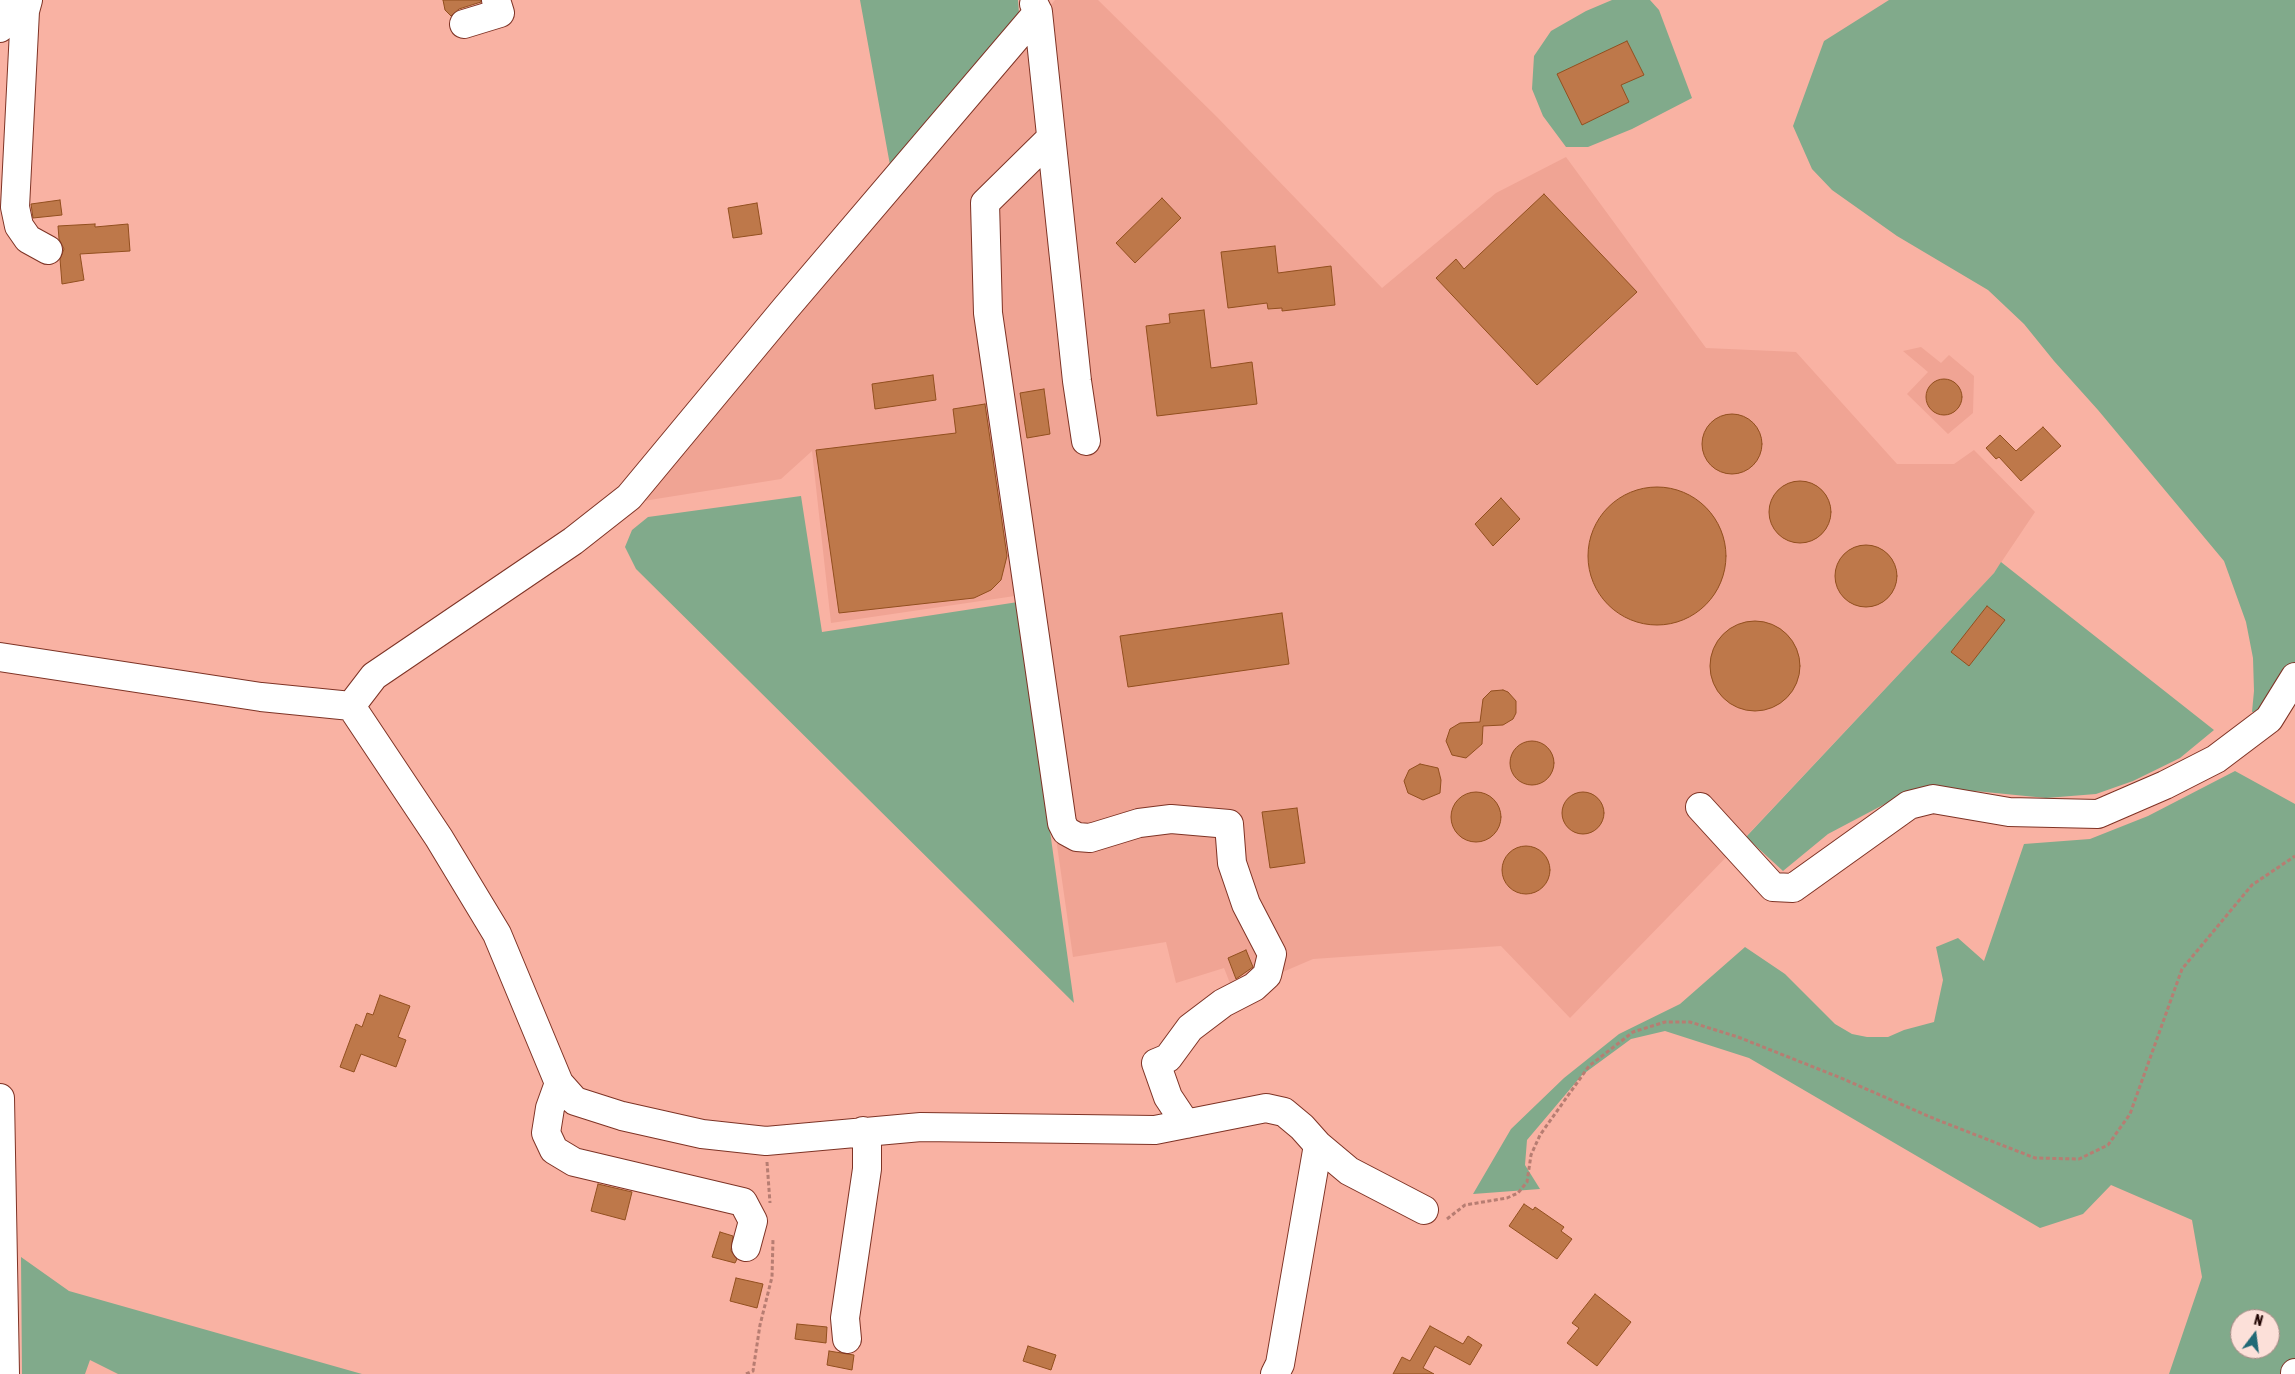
<!DOCTYPE html>
<html>
<head>
<meta charset="utf-8">
<style>
  body { margin:0 }
  #map { position:relative; width:2295px; height:1374px; overflow:hidden; background:#f9b2a3; font-family:"Asap Condensed",sans-serif }
  canvas { display:block }
  .north { position:absolute; left:2230px; top:1309px; width:50px; height:50px; box-sizing:border-box; background:#fce0d9; border:1px solid #a48883; border-radius:50%; rotate:15deg; font-size:14px; font-weight:700; line-height:20px; text-align:center; color:#1f0301 }
  .north::after { content:''; display:block; margin:auto; width:18px; height:22px; background:#216976; clip-path:polygon(50% 0,100% 100%,50% 72%,0 100%) }
</style>
</head>
<body>
<div id="map">
<canvas width="2295" height="1374"></canvas>
<div class="north">N</div>
</div>
<script>
const c = document.querySelector('canvas').getContext('2d');
c.lineJoin = 'round';
function fillPath(path, color) {
  c.fillStyle = color;
  c.fill(path, 'evenodd');
}
function toPath(rows) {
  const path = new Path2D();
  for (const r of rows) {
    if (r.length === 3) {
      path.moveTo(r[0] + r[2], r[1]);
      path.arc(r[0], r[1], r[2], 0, 2 * Math.PI);
      continue;
    }
    path.moveTo(r[0], r[1]);
    for (let i = 2; i < r.length; i += 2) path.lineTo(r[i], r[i + 1]);
  }
  return path;
}
function strokePath(path, color, width, dash) {
  c.strokeStyle = color;
  c.lineWidth = width;
  c.lineCap = dash ? 'butt' : 'round';
  c.setLineDash(dash || []);
  c.stroke(path);
}
const built = toPath([
  [1055,0,1098,0,1217,117,1382,288,1496,193,1566,157,1706,348,1796,352,1897,464,1954,464,1974,450,2035,512,1994,573,1736,847,1570,1018,1501,946,1313,959,1278,974,1237,1001,1224,968,1176,983,1166,942,1073,957,1054,824,1042,592,831,623,812,451,781,479,637,502],
  [1921,347,1941,363,1949,355,1974,376,1973,413,1948,434,1907,394,1928,372,1903,351]
]);
const green = toPath([
  [860,0,1018,0,1020,27,890,165],
  [1612,0,1650,0,1659,10,1692,98,1632,129,1588,147,1566,147,1543,116,1532,89,1534,56,1551,31,1586,11],
  [1889,0,2295,0,2295,667,2265,711,2252,712,2254,691,2253,658,2246,622,2224,561,2098,410,2054,361,2024,324,1988,290,1897,236,1832,190,1812,169,1793,126,1824,41],
  [801,496,822,632,1018,602,1074,1003,636,569,625,547,632,530,648,517],
  [2001,562,2214,730,2180,758,2133,781,2096,794,2046,798,1975,791,1900,796,1828,834,1783,871,1746,837,1994,573],
  [2235,771,2295,804,2295,1374,2169,1374,2202,1277,2192,1220,2111,1185,2083,1214,2040,1228,1749,1058,1665,1031,1631,1039,1582,1075,1527,1140,1525,1165,1540,1189,1473,1194,1511,1129,1564,1078,1619,1034,1680,1004,1745,947,1785,974,1835,1024,1852,1034,1867,1037,1888,1037,1904,1030,1934,1022,1943,980,1936,947,1958,938,1984,961,2024,844,2090,839,2148,816],
  [2240,1319,2270,1319,2270,1349,2240,1349],
  [21,1257,69,1291,362,1374,118,1374,90,1360,85,1374,22,1374]
]);
const building = toPath([
  [443,0,481,0,481,2,459,9,451,16,445,10,443,0],
  [1627,41,1644,75,1621,85,1629,102,1582,125,1557,74,1627,41],
  [1544,194,1637,292,1537,385,1436,278,1456,259,1464,269,1544,194],
  [1162,198,1181,218,1135,263,1116,243,1162,198],
  [60,200,62,215,33,218,31,204,60,200],
  [757,203,762,234,733,238,728,208,757,203],
  [95,224,95,227,128,224,130,251,80,254,84,280,62,284,60,259,64,249,59,239,58,226,95,224],
  [1275,246,1278,273,1331,266,1335,305,1282,311,1282,308,1268,309,1267,303,1228,308,1221,252,1275,246],
  [1204,310,1211,368,1252,362,1257,404,1157,416,1146,326,1170,323,1169,314,1204,310],
  [933,375,936,400,875,409,872,384,933,375],
  [1944,397,18],
  [1044,389,1050,434,1027,438,1020,393,1044,389],
  [985,404,1007,556,1001,580,991,590,974,598,839,613,816,450,956,433,953,409,985,404],
  [1732,444,30],
  [2043,427,2061,446,2021,481,1999,457,1996,459,1986,448,2000,435,2016,451,2043,427],
  [1800,512,31],
  [1657,556,69],
  [1501,498,1520,519,1493,546,1475,524,1501,498],
  [1866,576,31],
  [1987,606,2005,620,1969,666,1951,652,1987,606],
  [1282,613,1289,664,1128,687,1120,636,1282,613],
  [1755,666,45],
  [1503,690,1508,692,1516,701,1516,713,1513,719,1503,725,1483,726,1482,744,1466,758,1452,755,1446,741,1450,729,1460,723,1480,722,1483,699,1491,691,1503,690],
  [1532,763,22],
  [1420,764,1438,768,1441,780,1440,793,1423,800,1408,793,1404,781,1409,770,1420,764],
  [1583,813,21],
  [1476,817,25],
  [1297,808,1305,863,1270,868,1262,812,1297,808],
  [1526,870,24],
  [1246,950,1253,967,1236,979,1228,958,1246,950],
  [380,995,410,1006,398,1037,406,1040,396,1067,361,1054,354,1072,340,1067,356,1024,362,1027,367,1013,373,1015,380,995],
  [598,1184,632,1192,625,1220,591,1211,598,1184],
  [1524,1204,1533,1210,1535,1207,1564,1227,1561,1231,1572,1239,1557,1259,1509,1226,1524,1204],
  [720,1232,733,1236,731,1251,737,1259,735,1263,712,1257,720,1232],
  [736,1278,763,1284,757,1308,730,1301,736,1278],
  [1595,1294,1631,1322,1597,1366,1567,1343,1579,1328,1572,1323,1595,1294],
  [797,1324,827,1327,826,1343,795,1339,797,1324],
  [1430,1326,1463,1344,1468,1336,1482,1345,1470,1365,1435,1346,1423,1368,1434,1374,1393,1374,1402,1357,1410,1361,1430,1326],
  [1028,1346,1056,1355,1051,1370,1023,1361,1028,1346],
  [829,1351,854,1355,852,1370,827,1365,829,1351]
]);
const path = toPath([
  [767,1162,770,1203],
  [1447,1219,1465,1205,1507,1198,1518,1193,1527,1182,1531,1155,1540,1135,1589,1066,1633,1032,1665,1022,1690,1022,1738,1037,1841,1078,1935,1119,2035,1158,2079,1159,2108,1145,2130,1114,2182,969,2252,885,2295,856],
  [746,1374,753,1371,760,1325,772,1277,773,1239]
]);
const minor = toPath([
  [28,0,25,11,15,207,19,226,28,239,48,250],
  [1034,4,1038,12,1077,381,1086,441],
  [464,24,500,13,496,0],
  [1050,139,985,203,988,313,1062,823,1066,831,1077,837,1090,838,1139,823,1171,819,1229,824,1232,863,1246,904,1272,954,1267,975,1254,987,1223,1003,1190,1028,1168,1058,1156,1063,1168,1097,1186,1124],
  [0,657,261,697,351,706,374,676,573,541,629,497,785,309,1038,12],
  [351,706,439,838,497,934,559,1083,575,1101,622,1116,702,1134,766,1141,921,1127,1155,1130,1266,1108,1284,1112,1302,1127,1318,1145,1349,1171,1424,1210],
  [1700,807,1773,887,1793,888,1909,805,1933,799,2009,812,2098,814,2165,785,2216,759,2269,719,2295,677],
  [559,1083,550,1108,546,1133,554,1150,574,1162,743,1202,753,1221,746,1247],
  [847,1339,845,1318,867,1169,867,1146,863,1131],
  [1275,1374,1280,1364,1318,1145],
  [2295,1374,2295,1373]
]);
const major = toPath([
  [0,28,11,0],
  [0,1098,5,1374]
]);
fillPath(built, '#f0a494');
fillPath(green, '#81aa8b');
fillPath(building, '#be784a');
strokePath(building, '#924f1f', 1);
strokePath(minor, '#7e3325', 30);
strokePath(major, '#7e3325', 30);
strokePath(path, '#b77d72', 3, [4, 2.5]);
strokePath(minor, '#fff', 28);
strokePath(major, '#fff', 28);
</script>
</body>
</html>
